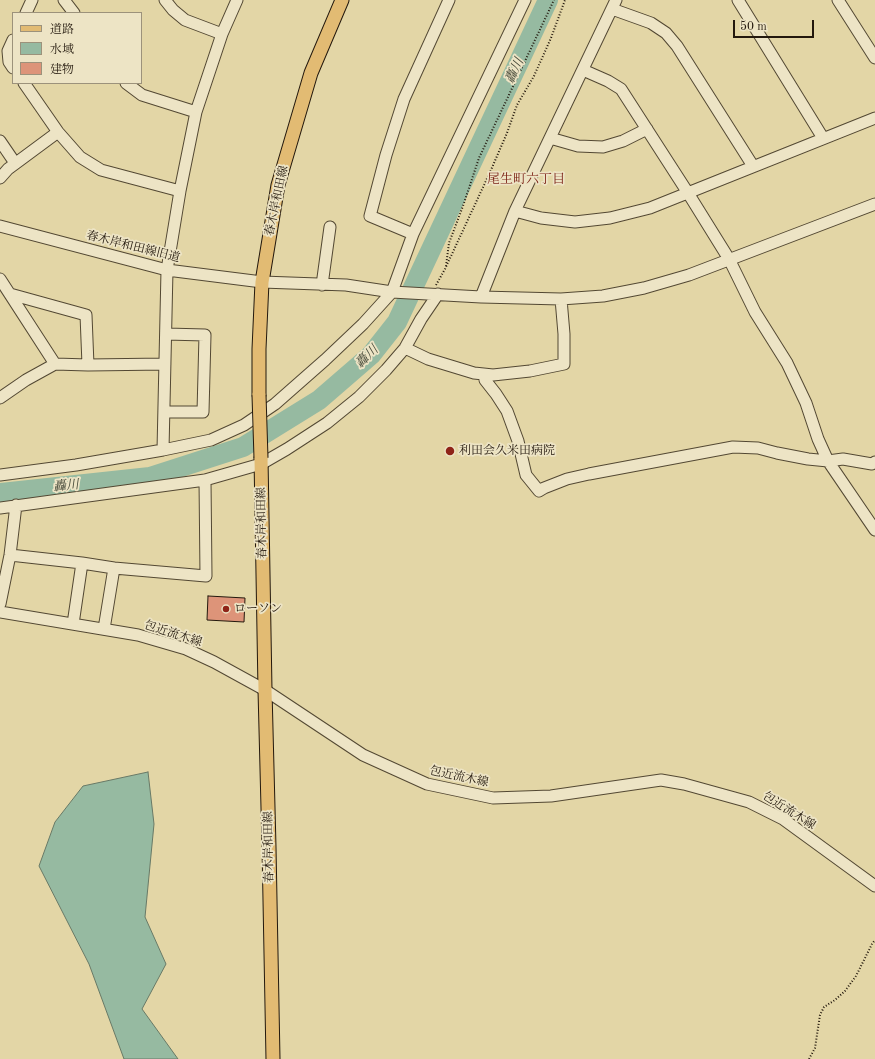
<!DOCTYPE html>
<html>
<head>
<meta charset="utf-8">
<style>
  body { margin:0 }
  #map { position:relative; width:875px; height:1059px; overflow:hidden; background:#e3d6a6; font-family:"Old Standard TT","Noto Serif JP",serif }
  canvas { display:block }
  .legend { position:absolute; left:12px; top:12px; width:130px; height:72px; box-sizing:border-box; background:#ede4c5; border:1px solid #9c927b; margin:0; padding:5px 7px; list-style:none; font-size:12px; color:#23180d }
  .legend li { display:flex; align-items:center; gap:8px; height:20px }
  .legend b { width:20px; border:1px solid #9c927b }
  .scale { position:absolute; left:733px; top:20px; width:81px; height:18px; box-sizing:border-box; border:2px solid #23180d; border-top:0; padding-left:5px; font-size:12px; line-height:14px; white-space:nowrap; color:#23180d; -webkit-text-stroke:3px #ede4c5; paint-order:stroke }
</style>
</head>
<body>
<div id="map">
<canvas width="875" height="1059"></canvas>
<ul class="legend">
<li><b style="height:5px;background:#e2bb73"></b>道路</li>
<li><b style="height:11px;background:#96baa1"></b>水域</li>
<li><b style="height:11px;background:#dd9479"></b>建物</li>
</ul>
<div class="scale">50 m</div>
</div>
<script>
const c = document.querySelector('canvas').getContext('2d');
c.lineJoin = 'round';
function fillPath(path, color) {
  c.fillStyle = color;
  c.fill(path, 'evenodd');
}
function toPath(rows) {
  const path = new Path2D();
  for (const r of rows) {
    path.moveTo(r[0], r[1]);
    for (let i = 2; i < r.length; i += 2) path.lineTo(r[i], r[i + 1]);
  }
  return path;
}
function strokePath(path, color, width, dash) {
  c.strokeStyle = color;
  c.lineWidth = width;
  c.lineCap = dash ? 'butt' : 'round';
  c.setLineDash(dash || []);
  c.stroke(path);
}
function write(font, color, halo, rows, align = 'center') {
  c.font = font + ' "Old Standard TT","Noto Serif JP",serif';
  c.lineWidth = 3.5;
  c.setLineDash([]);
  c.textBaseline = 'middle';
  c.strokeStyle = halo;
  c.fillStyle = color;
  for (const [text, x, y, turn = 0] of rows) {
    c.save();
    c.translate(x, y);
    c.rotate((+turn || 0) * Math.PI / 180);
    c.textAlign = isNaN(turn) ? turn : align;
    if (halo) c.strokeText(text, 0, 0);
    c.fillText(text, 0, 0);
    c.restore();
  }
}
const water = toPath([
  [148,772,154,824,145,917,166,964,142,1009,178,1059,124,1059,89,964,39,866,55,822,83,786,148,772]
]);
const river = toPath([
  [0,493,150,477,243,447,319,400,371,355,397,322,548,0]
]);
const building = toPath([
  [208,596,245,598,244,622,207,620,208,596]
]);
const path = toPath([
  [446,266,449,243,463,206,479,158,554,0],
  [436,285,445,269,491,170,507,133,517,105,534,76,551,38,565,0],
  [809,1059,815,1048,820,1015,824,1007,835,1000,845,991,856,976,872,944,875,940]
]);
const minor = toPath([
  [64,0,74,13],
  [165,0,173,10,185,20,222,34],
  [738,0,823,138],
  [838,0,875,58],
  [612,9,651,23,666,33,677,46,753,166],
  [26,13,32,0],
  [13,40,8,51,9,62,13,68],
  [583,70,608,81,621,89,688,193,729,259,755,312,787,363,806,403,818,439,828,461,875,530],
  [24,83,58,132,80,157,101,170,180,191],
  [126,83,142,95,196,112],
  [550,138,578,146,603,147,623,141,647,129],
  [0,141,15,163],
  [0,178,8,169,58,132],
  [515,211,541,218,575,222,610,218,650,208,875,118],
  [0,226,167,270,262,282,346,285,392,292,481,297,561,299,603,296,644,288,689,275,875,204],
  [413,234,370,216,386,155,404,99,449,0],
  [0,279,55,364],
  [322,285,330,227],
  [10,294,86,315,88,365],
  [481,297,515,211,616,0],
  [405,348,428,359,474,373,493,375,530,371,564,364,564,334,561,299],
  [484,374,485,380,496,394,507,411,518,441,526,475,539,491,544,488,567,479,589,474,733,447,758,448,777,453,808,459,828,461,843,459,872,464,875,462],
  [0,398,26,380,55,364,88,365,165,364],
  [164,412,203,412,205,335,166,334],
  [163,450,167,270,180,191,196,112,222,34,237,0],
  [0,475,76,465,163,450,211,440,244,425,275,404,325,360,363,324,392,292,413,234,525,0],
  [0,508,205,480,261,464,287,449,327,423,359,397,386,370,405,348,421,319,438,294],
  [10,555,82,563,114,568,206,576,205,480],
  [0,604,10,555,16,505],
  [0,612,138,635,186,649,214,662,265,690,363,755,427,784,493,798,551,796,661,780,684,784,749,802,783,819,875,886],
  [73,624,82,563],
  [104,629,114,568]
]);
const major = toPath([
  [259,395,259,349,262,282,278,185,311,73,342,0],
  [261,458,265,690,269,847,273,1059]
]);
const majorBridge = toPath([
  [259,395,261,458]
]);
const markers = [
  [450,451,5,"#8f2418"],
  [226,609,4,"#8f2418"]
];
const streetNames = [
  ["春木岸和田線",277,201,-78],
  ["春木岸和田線旧道",133,247,14],
  ["春木岸和田線",262,523,-91],
  ["包近流木線",173,634,18],
  ["包近流木線",459,777,12],
  ["包近流木線",789,811,32],
  ["春木岸和田線",269,847,-91]
];
const poiNames = [
  ["利田会久米田病院",459,451],
  ["ローソン",234,609]
];
const waterNames = [
  ["轟川",515,71,-65],
  ["轟川",367,357,-45],
  ["轟川",66,486,-6]
];
const neighbourhoodNames = [
  ["尾生町六丁目",526,180]
];
fillPath(water, '#96baa1');
strokePath(water, '#687966', 1);
strokePath(river, '#96baa1', 20);
fillPath(building, '#dd9479');
strokePath(building, '#23180d', 1);
strokePath(minor, '#534833', 13);
strokePath(major, '#23180d', 15);
strokePath(path, '#23180d', 2, [1, 2]);
strokePath(minor, '#ede4c5', 11);
strokePath(major, '#e2bb73', 13);
strokePath(majorBridge, '#23180d', 15, []);
strokePath(majorBridge, '#e2bb73', 13);
for (const [x, y, r, color] of markers) {
  const dot = new Path2D();
  dot.arc(x, y, r, 0, 2 * Math.PI);
  c.fillStyle = color;
  c.fill(dot);
  strokePath(dot, '#ede4c5', 1.5);
}
write('12px', '#23180d', '#ede4c5', streetNames);
write('12px', '#23180d', '#ede4c5', poiNames, 'left');
write('italic 13px', '#464939', '#ede4c5', waterNames);
write('13px', '#7a1f14', '#ede4c5', neighbourhoodNames);
</script>
</body>
</html>
